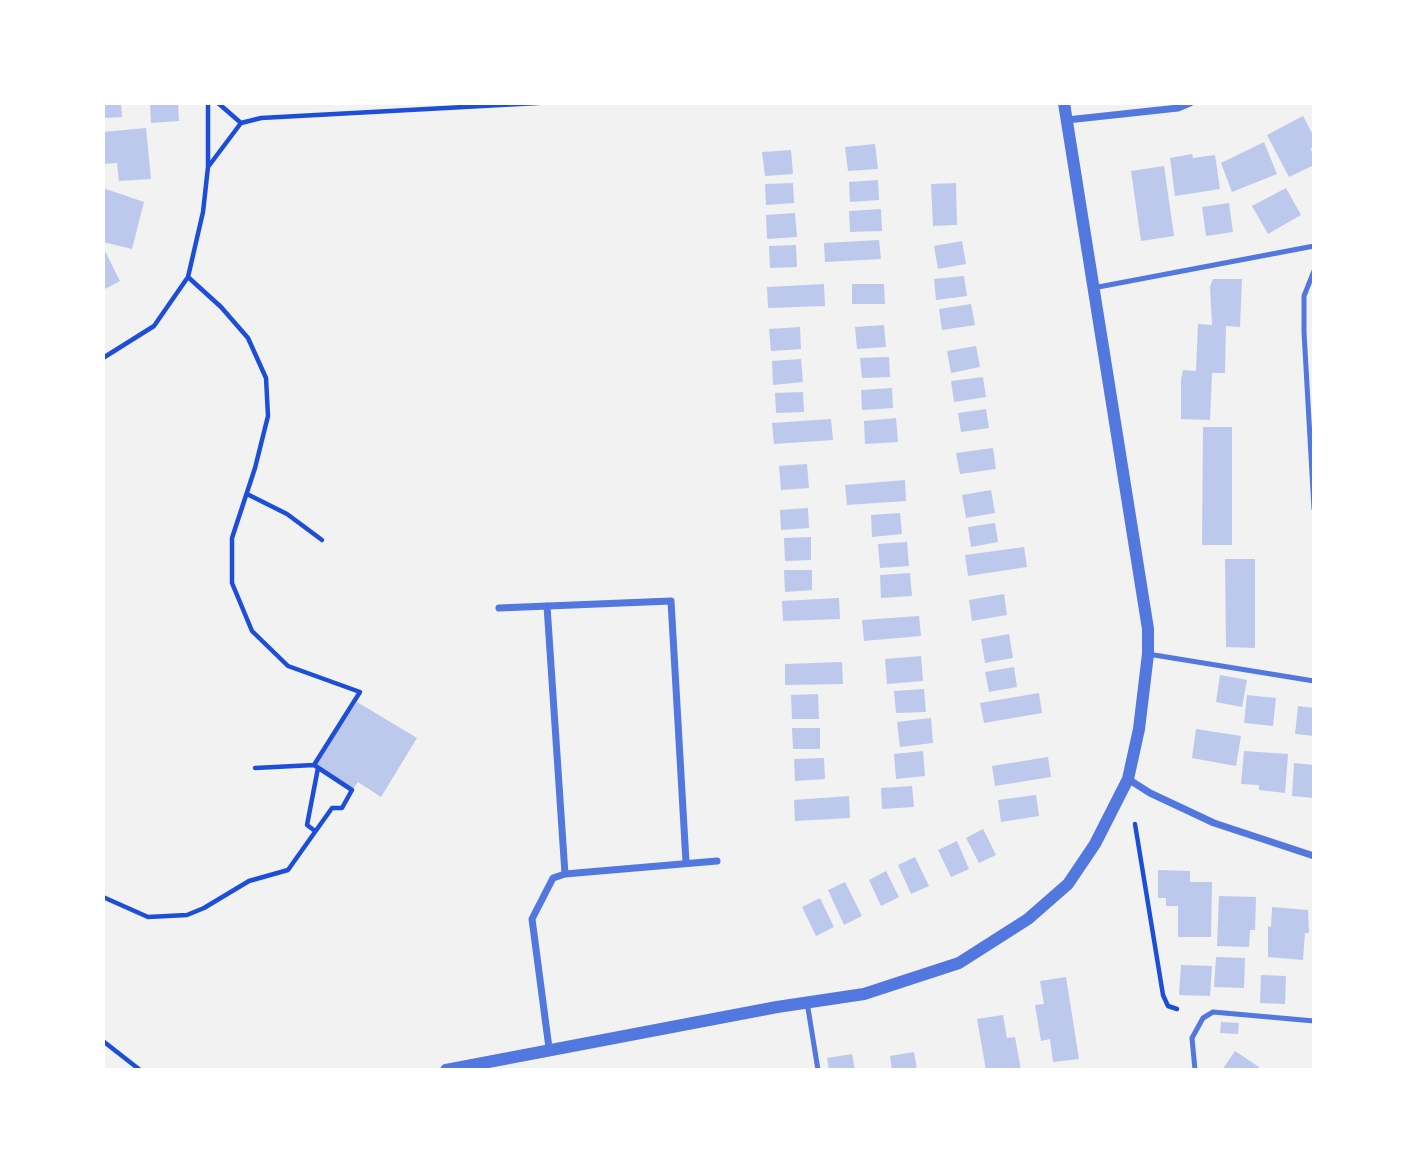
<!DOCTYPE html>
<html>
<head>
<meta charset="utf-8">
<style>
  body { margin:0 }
  #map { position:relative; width:1417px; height:1173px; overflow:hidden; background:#f2f2f2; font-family:"Work Sans",sans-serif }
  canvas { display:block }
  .frame { position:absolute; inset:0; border:105px solid #fff; pointer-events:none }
</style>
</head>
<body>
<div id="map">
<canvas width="1417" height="1173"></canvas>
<div class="frame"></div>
</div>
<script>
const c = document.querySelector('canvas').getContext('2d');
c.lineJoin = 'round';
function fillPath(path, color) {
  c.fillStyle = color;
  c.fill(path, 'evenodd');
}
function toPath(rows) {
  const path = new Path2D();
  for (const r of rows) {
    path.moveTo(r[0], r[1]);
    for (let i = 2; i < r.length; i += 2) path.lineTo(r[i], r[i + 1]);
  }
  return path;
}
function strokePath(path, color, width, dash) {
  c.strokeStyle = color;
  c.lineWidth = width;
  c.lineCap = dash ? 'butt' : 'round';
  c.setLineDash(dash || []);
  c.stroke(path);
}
const building = toPath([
  [103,103,121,103,122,117,103,118],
  [150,103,178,103,179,121,151,123],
  [1303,116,1314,137,1314,147,1311,148,1314,165,1289,177,1267,135],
  [146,128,151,179,119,181,117,163,103,164,103,132],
  [1264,142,1277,174,1232,192,1221,163],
  [875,144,878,169,848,171,845,147],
  [791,150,793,174,765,176,762,152],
  [1192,154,1193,158,1215,155,1220,189,1175,196,1170,158],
  [1164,166,1174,236,1141,241,1131,171],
  [878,180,879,200,850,202,849,182],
  [793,183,794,203,766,205,765,184],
  [956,183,957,225,933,226,931,184],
  [103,188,144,202,132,249,103,242],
  [1286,188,1301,215,1268,234,1252,206],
  [1229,203,1233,232,1206,236,1202,207],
  [881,209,882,231,850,232,849,211],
  [795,213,797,237,767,239,766,215],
  [879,240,881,259,825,262,824,243],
  [962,241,966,264,938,269,934,246],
  [796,245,797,267,770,268,769,246],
  [105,251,120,281,103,290,103,252],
  [964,276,967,296,936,300,934,279],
  [1213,279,1242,279,1240,327,1226,326,1225,373,1212,373,1210,420,1181,419,1181,380,1183,370,1196,371,1198,324,1212,325,1210,287],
  [824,284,825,306,768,308,767,287],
  [852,284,884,284,885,304,852,304],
  [971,304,975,325,942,330,939,309],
  [884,325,886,347,857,349,855,327],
  [800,327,801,349,771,351,769,329],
  [976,346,980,367,951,373,947,351],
  [889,357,890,377,862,378,860,358],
  [801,359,803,382,773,385,772,361],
  [983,377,986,397,954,402,951,381],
  [892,388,893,408,862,410,861,390],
  [803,392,804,412,776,413,775,393],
  [986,409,989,428,961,432,958,413],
  [896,418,898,442,865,444,864,421],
  [831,419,833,440,774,444,772,423],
  [1203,427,1232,427,1232,545,1202,545],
  [993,448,996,469,960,474,956,453],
  [807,464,809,488,781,490,779,466],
  [905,480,906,501,847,505,845,485],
  [991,490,995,513,966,518,962,495],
  [808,508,809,528,781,530,780,510],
  [900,513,902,534,872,537,871,515],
  [995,523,998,542,971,547,968,527],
  [811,537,811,560,785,561,784,538],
  [907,542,909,566,880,568,878,544],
  [1024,547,1027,567,968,576,965,555],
  [1225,559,1255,559,1255,648,1226,647],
  [784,570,812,570,812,590,785,592],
  [910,573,912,596,881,598,880,575],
  [1004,594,1007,615,972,621,969,600],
  [839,598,840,619,783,621,782,601],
  [919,616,921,636,864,641,862,620],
  [1009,634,1013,658,985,663,981,639],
  [921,656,923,681,887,684,885,659],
  [842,662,843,684,785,685,785,664],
  [1014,667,1017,687,989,692,985,672],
  [1220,675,1247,680,1242,707,1216,702],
  [924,689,926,712,896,713,894,691],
  [1039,693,1042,713,984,723,980,703],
  [818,694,819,719,792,719,791,695],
  [1247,695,1276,698,1273,726,1244,723],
  [357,702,417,738,381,797,358,782,351,792,314,767],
  [1298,706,1314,708,1314,736,1295,734],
  [931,718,933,743,900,747,897,722],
  [792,728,820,728,820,749,793,749],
  [1196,729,1241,736,1236,766,1192,758],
  [923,751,925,776,896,779,894,754],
  [1244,751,1288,754,1285,793,1259,790,1259,785,1241,784],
  [1048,757,1051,777,995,786,992,766],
  [824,758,825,779,795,781,794,759],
  [1294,763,1314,765,1314,798,1292,796],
  [912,786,914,807,882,809,881,788],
  [1036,795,1039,816,1001,822,998,800],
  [849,796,850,818,795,821,794,800],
  [983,829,996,855,979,863,966,838],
  [957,841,969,869,951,877,938,850],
  [915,857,929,886,911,894,898,865],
  [1158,870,1190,871,1190,882,1212,882,1211,937,1178,937,1178,906,1166,906,1166,898,1158,898],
  [886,871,899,897,881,906,869,880],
  [845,882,862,916,844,925,828,890],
  [1219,896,1256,897,1255,930,1250,930,1249,947,1217,946],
  [820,898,834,927,816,936,802,907],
  [1272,907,1308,910,1309,933,1305,933,1303,960,1268,957,1268,926,1271,927],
  [1216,957,1245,958,1244,988,1214,987],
  [1181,965,1212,966,1210,996,1179,995],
  [1261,975,1286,976,1285,1004,1260,1003],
  [1066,977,1079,1059,1053,1062,1050,1039,1041,1041,1035,1005,1044,1004,1040,981],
  [1003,1015,1007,1038,1015,1037,1021,1070,986,1070,977,1019],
  [1221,1022,1239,1023,1238,1034,1220,1033],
  [1235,1051,1259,1067,1258,1070,1222,1070],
  [914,1052,917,1070,892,1070,890,1056],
  [852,1054,855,1070,829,1070,827,1058]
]);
const path = toPath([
  [218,103,241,123],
  [208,167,241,123,261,118,538,103],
  [103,358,154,326,188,277,203,212,208,167,208,103],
  [247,494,287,514,322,540],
  [255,768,314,765],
  [1135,824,1163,995,1168,1006,1177,1009],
  [315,831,307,825,318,768],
  [103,897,148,917,187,915,204,908,249,881,288,870,332,808,342,808,352,790,314,765,360,692,288,666,252,631,232,583,232,538,255,468,268,416,266,378,248,338,221,307,188,277],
  [103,1041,140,1070]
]);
const service = toPath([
  [1314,271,1304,296,1304,332,1314,509],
  [1093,288,1314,246],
  [1148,654,1314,681],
  [807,1002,818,1070],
  [1195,1070,1192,1038,1203,1018,1213,1012,1314,1021]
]);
const minor = toPath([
  [1067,120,1178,108,1190,103],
  [547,606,565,874],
  [499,608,671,601,686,862],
  [1128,779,1150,793,1214,823,1314,856],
  [549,1048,532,919,553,878,565,874,717,861]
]);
const tertiary = toPath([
  [446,1070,777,1007,864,994,959,963,1028,919,1068,884,1095,844,1128,779,1139,729,1148,654,1148,629,1064,103]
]);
fillPath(building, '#bdc9ec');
strokePath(path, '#1d4ed8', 4.5);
strokePath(service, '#5277de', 5);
strokePath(minor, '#5277de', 7);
strokePath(tertiary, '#5277de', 12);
</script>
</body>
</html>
